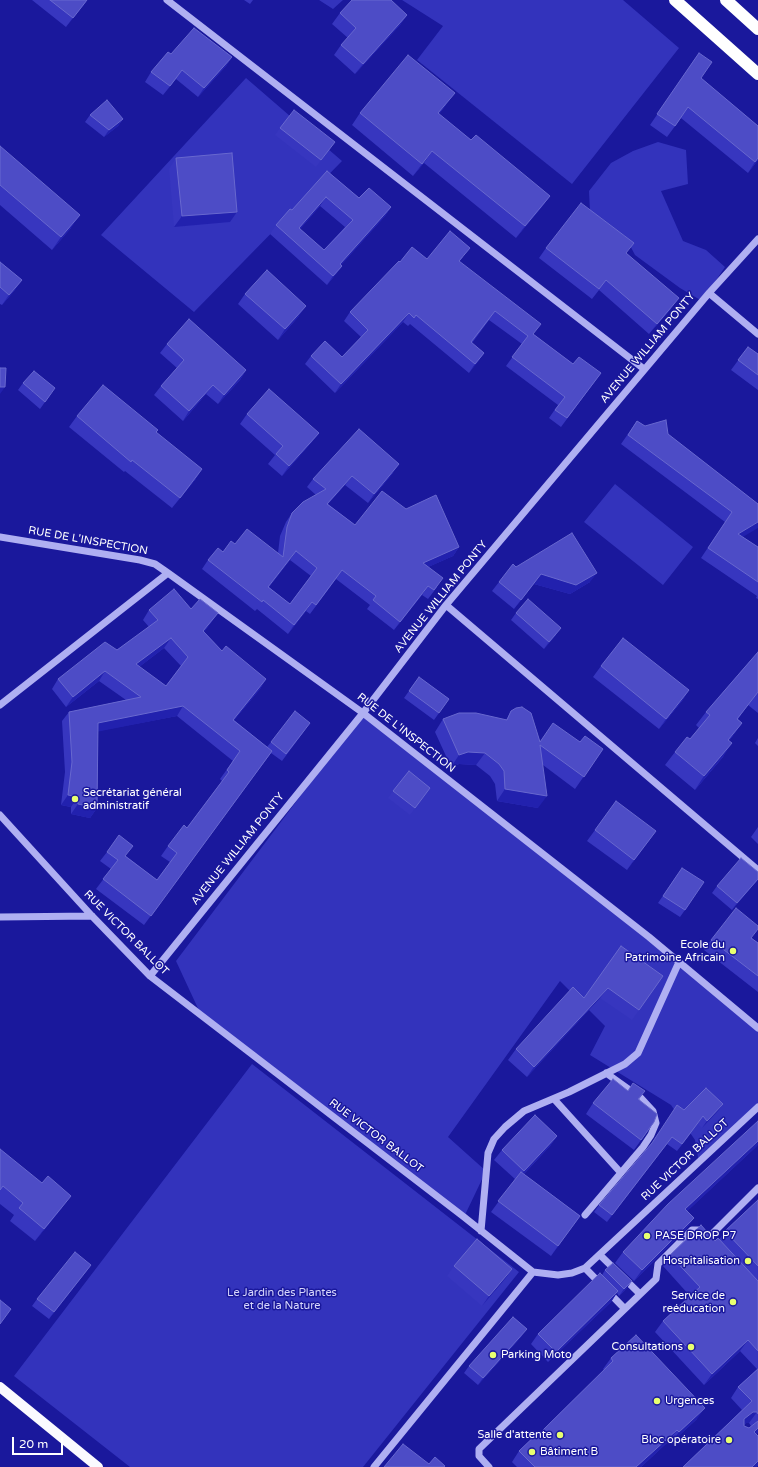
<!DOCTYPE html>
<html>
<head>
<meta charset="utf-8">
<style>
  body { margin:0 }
  #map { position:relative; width:758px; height:1467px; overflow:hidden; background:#1a189c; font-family:"Varela Round",sans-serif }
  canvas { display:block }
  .scale { position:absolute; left:12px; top:1437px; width:51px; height:18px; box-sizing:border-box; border:2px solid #fff; border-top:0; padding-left:5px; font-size:12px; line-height:14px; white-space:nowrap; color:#fff; -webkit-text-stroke:3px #1a189c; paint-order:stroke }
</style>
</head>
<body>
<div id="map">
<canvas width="758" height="1467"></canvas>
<div class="scale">20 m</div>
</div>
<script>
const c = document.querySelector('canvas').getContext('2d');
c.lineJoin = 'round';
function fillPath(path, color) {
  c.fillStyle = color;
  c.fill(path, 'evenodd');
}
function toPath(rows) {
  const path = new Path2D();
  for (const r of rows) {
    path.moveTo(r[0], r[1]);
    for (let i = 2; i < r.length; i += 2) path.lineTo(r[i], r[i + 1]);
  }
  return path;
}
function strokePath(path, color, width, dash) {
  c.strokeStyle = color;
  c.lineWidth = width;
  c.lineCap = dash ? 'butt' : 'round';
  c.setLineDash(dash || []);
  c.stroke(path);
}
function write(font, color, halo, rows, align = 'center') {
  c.font = font + ' "Varela Round",sans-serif';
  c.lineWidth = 3;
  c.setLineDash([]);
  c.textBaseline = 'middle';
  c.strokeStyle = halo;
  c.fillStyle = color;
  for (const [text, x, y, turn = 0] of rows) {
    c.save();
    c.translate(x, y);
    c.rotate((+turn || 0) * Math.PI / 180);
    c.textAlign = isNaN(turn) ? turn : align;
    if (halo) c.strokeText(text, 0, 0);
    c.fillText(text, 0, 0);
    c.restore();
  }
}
const green = toPath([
  [319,0,343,0,333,9],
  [402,0,623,0,679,48,572,184,417,60,443,26],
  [246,78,342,161,194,312,101,235],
  [658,142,686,150,688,184,661,191,683,241,706,250,725,267,702,301,680,288,635,255,625,236,597,222,590,212,589,191,611,163,633,151],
  [615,484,693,547,663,585,584,522],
  [363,713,612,908,758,1029,758,1107,699,1163,695,1140,671,1105,590,1055,605,1026,560,981,448,1137,486,1171,464,1217,202,1017,176,961],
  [252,1064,519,1272,363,1467,130,1467,14,1376]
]);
const minor = toPath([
  [167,0,644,369],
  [709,293,758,334],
  [0,537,140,560,155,564,168,573,363,713,649,937,758,1028],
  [446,605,758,870],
  [0,705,168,573],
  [0,815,92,916,150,976,464,1217,533,1272,558,1275,572,1273,585,1268,758,1107],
  [0,917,92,916],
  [150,976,363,713,446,605,709,293,758,239],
  [554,1099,621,1173],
  [585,1215,643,1147,651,1135,656,1123,653,1111,641,1098,606,1073],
  [481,1231,488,1153,494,1139,505,1127,524,1111,569,1092,625,1064,638,1053,679,962],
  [707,1239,758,1188],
  [600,1255,640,1294],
  [585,1268,624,1308],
  [374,1467,533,1272],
  [489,1467,479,1456,479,1449,656,1279,658,1264,692,1230,699,1230,703,1235]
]);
const major = toPath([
  [0,1387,98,1467]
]);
const highway = toPath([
  [675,0,758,74],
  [726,0,758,29]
]);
const wall = toPath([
  [32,0,87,0,66,27],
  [244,0,253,0,250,4],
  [340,13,407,15,400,25,355,74,334,55,341,45,348,38,332,24],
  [699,53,701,78,758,126,758,160,748,173,681,118,667,137,650,125],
  [171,54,232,57,226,66,198,97,176,79,163,95,145,82,151,72],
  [446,105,439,114,471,140,550,196,541,208,516,238,424,163,413,176,352,125,360,113],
  [90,115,123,119,118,126,104,137,85,122],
  [280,128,335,142,316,167,275,135],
  [0,146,71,228,52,250,0,205],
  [176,158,230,222,174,227,169,169],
  [327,171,359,198,391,207,385,216,341,265,342,266,336,274,327,285,270,234,276,225,292,210],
  [320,206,345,227,324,250,300,229],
  [546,248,627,254,671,309,649,334,599,290,592,299,539,258],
  [463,257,459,262,533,334,573,364,601,373,561,427,549,418,558,405,506,366,522,344,489,320,472,343,484,353,469,373,410,324,408,326,403,322,335,393,305,364,311,356,342,357,361,337,344,321,350,312,400,262,427,259],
  [0,262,22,280,14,291,2,305,0,304],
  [245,294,299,316,278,340,238,304],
  [167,344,246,370,240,380,218,404,206,394,183,421,154,395,161,386,177,368,160,353],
  [748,347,758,354,758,390,731,370],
  [23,383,50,395,40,409,18,390],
  [247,414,319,433,311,443,282,476,268,464,275,455,240,424],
  [77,416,156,433,202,469,195,480,172,508,125,471,124,472,69,427],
  [637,421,645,426,668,434,758,504,743,537,758,547,758,599,756,598,757,596,701,558,725,522,621,444],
  [393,473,368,503,345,485,328,504,355,525,406,509,459,547,453,556,428,567,437,587,428,599,422,595,394,630,367,609,370,605,336,579,310,614,306,611,288,634,257,609,255,611,202,569,208,560,235,544,278,553,280,536,286,522,292,513,316,495,307,487,313,479],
  [290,560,311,576,290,604,269,587],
  [516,567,590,582,570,594,534,584,514,609,492,591,499,582],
  [191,609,218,613,204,632,222,651,266,679,260,689,234,720,267,747,271,742,305,730,282,761,271,753,144,925,96,889,111,869,100,861,107,852,126,856,157,880,170,862,161,856,168,846,187,828,222,781,220,779,233,761,177,716,98,731,97,808,90,818,71,814,71,807,61,805,65,772,62,721,69,712,126,700,99,681,66,707,52,689,58,679,117,650,149,627,143,620,149,610],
  [164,648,181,666,166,686,139,667],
  [516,613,556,635,544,649,511,620],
  [758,652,758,713,748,705,738,719,742,723,729,741,723,757,695,790,665,765,675,752,690,739,699,728,696,725,706,712],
  [601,666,689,690,682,701,659,729,593,677],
  [419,677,449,699,434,720,404,698],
  [511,711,540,742,580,742,603,749,575,789,543,765,538,808,497,801,495,784,490,776,476,765,459,764,451,767,435,732,443,719,506,720],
  [758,738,758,746,755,743],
  [393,791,425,795,410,815,388,798],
  [758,827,758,844,751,837],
  [595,830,656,831,627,870,587,841],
  [758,872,758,879,732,910,712,893,717,886],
  [677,875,685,910,680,917,658,903],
  [752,938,758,943,758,992,704,950,711,940],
  [621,946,663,976,632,1020,600,998,527,1077,508,1060,516,1049,584,998],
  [628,1091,645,1091,639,1099,654,1122,634,1150,586,1114,593,1103],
  [684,1110,718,1111,702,1128,698,1124,677,1151,667,1144,607,1222,594,1212,599,1205],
  [557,1136,550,1146,524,1174,580,1216,551,1256,491,1212,515,1179,494,1160,502,1150],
  [758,1145,687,1211,694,1218,686,1229,634,1281,615,1263,623,1252],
  [0,1149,62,1208,35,1241,10,1221,14,1215,0,1204],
  [758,1200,758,1432,756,1434,758,1436,758,1465,756,1467,683,1467,742,1410,731,1398,738,1387,757,1369,740,1351,704,1385,655,1332,663,1321,690,1296,663,1266,670,1255,719,1240,725,1231],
  [746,1423,749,1423,751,1426,749,1428,744,1426,744,1425],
  [91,1265,49,1319,32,1306,37,1299],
  [454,1266,505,1279,482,1306,447,1276],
  [605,1270,627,1288,619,1296,617,1293,611,1302,548,1362,531,1344,538,1334,602,1275],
  [522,1336,478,1385,464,1373,469,1366],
  [611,1358,697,1419,671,1443,669,1441,641,1467,517,1467,512,1462,519,1451,541,1432,604,1370,603,1369]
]);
const shadedWall = toPath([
  [87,0,84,5,66,27],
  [407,15,400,25,355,74,363,64],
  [232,57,226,66,198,97,204,88],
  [455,93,446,105,430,125,438,113],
  [123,119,118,126,104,137,109,130],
  [432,151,424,163,413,176,422,164],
  [758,158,758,160,748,173,755,162],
  [550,196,541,208,516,238,525,226],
  [326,197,320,206,293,237,299,228],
  [391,207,385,216,334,273,340,264],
  [237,212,230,222,174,227,182,216],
  [80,215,71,228,52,250,61,237],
  [342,266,336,274,327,285,333,276],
  [22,280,14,291,2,305,9,295],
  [679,298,671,309,649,334,657,324],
  [306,306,299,316,278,340,285,329],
  [409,313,403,322,335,393,341,384],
  [484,353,478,362,469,373,475,364],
  [246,370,240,380,218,404,224,395],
  [213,385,206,394,183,421,189,411],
  [0,387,5,387,0,394],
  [319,433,311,443,282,476,289,466],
  [399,464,393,473,368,503,374,494],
  [202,469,195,480,172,508,180,498],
  [352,476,345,485,320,512,327,504],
  [758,522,758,528,731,544,738,534],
  [459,547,453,556,417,572,423,563],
  [296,551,290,560,262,596,268,587],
  [597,573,590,582,570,594,534,584,514,609,541,574],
  [428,586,422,595,394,630,400,622],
  [312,602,306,611,288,634,294,625],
  [218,613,211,623,197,641,203,631],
  [561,628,556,635,544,649,549,642],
  [171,638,164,648,130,674,136,664],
  [105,671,99,681,66,707,73,697],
  [266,679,260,689,227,729,233,720],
  [689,690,682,701,659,729,666,719],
  [758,692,748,705,728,732,737,719],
  [183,706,177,716,91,733,98,723],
  [742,723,733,736,718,753,728,740],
  [732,743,723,757,695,790,704,776],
  [468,752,485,753,476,765,459,764,451,767,459,755],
  [505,789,547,796,538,808,497,801],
  [68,795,78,797,71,807,61,805],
  [78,804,97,808,90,818,71,814],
  [656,831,649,841,627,870,634,860],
  [758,879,756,882,732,910,737,903],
  [608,988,600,998,527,1077,534,1067],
  [723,1104,718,1111,702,1128,707,1121],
  [557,1136,550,1146,517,1181,524,1171],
  [672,1137,667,1144,607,1222,612,1215],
  [758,1141,758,1145,678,1220,685,1209],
  [71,1196,62,1208,35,1241,44,1229],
  [580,1216,573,1226,551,1256,558,1246],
  [694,1218,686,1229,634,1281,642,1270],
  [91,1265,86,1272,49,1319,54,1312],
  [512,1269,505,1279,482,1306,489,1296],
  [632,1281,627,1288,619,1296,624,1289],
  [618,1291,611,1302,548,1362,556,1352],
  [527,1329,522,1336,478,1385,483,1378],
  [748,1340,740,1351,704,1385,712,1374],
  [705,1408,697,1419,671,1443,679,1432],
  [753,1412,757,1412,749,1423,746,1423,737,1430,744,1419],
  [758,1428,758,1432,746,1443,754,1432],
  [677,1430,669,1441,641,1467,636,1467],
  [758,1461,758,1465,756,1467,752,1467]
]);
const building = toPath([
  [50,0,87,0,73,18,50,0],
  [352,0,391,0,407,15,363,64,341,45,356,28,340,13,352,0],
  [194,28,232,57,204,88,182,70,170,86,151,72,168,52,171,54,194,28],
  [699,53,712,62,701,78,758,126,758,158,755,162,688,107,675,126,657,114,699,53],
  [408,55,455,93,438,113,471,140,476,135,550,196,525,226,432,151,422,164,360,113,408,55],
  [107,100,123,119,109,130,90,115,107,100],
  [294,110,335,142,321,160,280,128,294,110],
  [0,146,80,215,61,237,0,185,0,146],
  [232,153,237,212,182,216,176,158,232,153],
  [327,171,359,198,369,188,391,207,340,264,342,266,333,276,276,225,290,209,292,210,327,171],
  [326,197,353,220,324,250,299,228,326,197],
  [581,203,634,243,626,253,679,298,657,324,606,280,599,289,546,248,581,203],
  [450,231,470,248,459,261,541,324,533,334,573,364,579,357,601,373,567,418,555,410,565,397,512,357,528,336,495,311,471,342,484,353,475,364,416,315,414,318,409,313,341,384,311,356,325,341,342,357,368,330,350,312,399,261,400,262,412,247,427,259,450,231],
  [0,262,22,280,9,295,0,287,0,262],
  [267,270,306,306,285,329,245,294,267,270],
  [189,319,246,370,224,395,213,385,189,411,161,386,184,360,167,344,189,319],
  [748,347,758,354,758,375,738,360,748,347],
  [0,368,6,368,5,387,0,387,0,368],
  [34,371,55,388,45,402,23,383,34,371],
  [103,385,158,430,156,432,202,469,180,498,132,460,131,462,77,416,103,385],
  [269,389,319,433,289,466,276,454,283,446,247,414,269,389],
  [666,420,668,434,758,504,758,522,738,534,758,547,758,582,708,548,732,512,628,435,637,421,645,426,666,420],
  [359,429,399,464,374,494,352,476,327,504,355,525,382,491,406,509,436,495,459,547,423,563,443,578,434,590,428,586,400,622,373,600,376,596,342,570,316,605,312,602,294,625,263,600,262,602,208,560,218,548,223,552,231,541,235,544,247,529,283,557,287,527,292,513,303,502,326,489,313,479,359,429],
  [296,551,317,568,290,604,268,587,296,551],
  [572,533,597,573,576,585,541,574,521,600,499,582,513,564,516,567,572,533],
  [174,589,191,609,200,599,218,613,203,631,222,651,226,646,266,679,233,720,272,751,151,916,103,879,118,860,107,852,119,835,133,846,125,856,157,880,177,853,168,846,184,825,187,828,229,772,227,770,240,751,183,706,98,723,97,808,78,804,78,797,68,795,72,762,69,712,141,697,105,671,73,697,58,679,105,642,117,650,158,620,149,610,174,589],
  [171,638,188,657,166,686,136,664,171,638],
  [528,599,561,628,549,642,516,613,528,599],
  [623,638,689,690,666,719,601,666,623,638],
  [758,652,758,692,737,719,742,723,728,740,732,743,704,776,675,752,687,737,690,739,710,715,706,712,758,652],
  [419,677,449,699,439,713,409,691,419,677],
  [522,707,531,713,540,742,553,723,580,742,585,736,603,749,584,777,540,745,547,796,505,789,504,771,499,764,485,753,468,752,459,755,443,719,459,713,476,713,507,720,511,711,516,708,522,707],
  [295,711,310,723,286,754,271,742,295,711],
  [409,771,430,788,415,808,393,791,409,771],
  [616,801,656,831,634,860,595,830,616,801],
  [741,858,758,872,758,879,737,903,717,886,741,858],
  [682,868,704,882,685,910,663,896,682,868],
  [736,908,758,926,758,929,751,938,758,943,758,976,711,940,736,908],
  [621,946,663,976,639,1010,608,988,534,1067,516,1049,573,987,584,998,621,946],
  [613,1079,628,1091,633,1083,645,1091,638,1099,657,1114,654,1122,641,1140,593,1103,613,1079],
  [706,1088,723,1104,707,1121,703,1116,682,1144,672,1137,612,1215,599,1205,652,1143,677,1105,684,1110,706,1088],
  [535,1115,557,1136,524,1171,502,1150,535,1115],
  [758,1121,758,1141,685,1209,694,1218,642,1270,623,1252,668,1204,758,1121],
  [0,1149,42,1183,48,1176,71,1196,44,1229,19,1208,23,1203,3,1186,0,1190,0,1149],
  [521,1172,580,1216,558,1246,498,1201,521,1172],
  [758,1200,758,1266,725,1231,758,1200],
  [701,1225,715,1241,718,1238,758,1281,758,1351,748,1340,712,1374,663,1321,700,1287,670,1255,701,1225],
  [477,1239,512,1269,489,1296,454,1266,477,1239],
  [75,1252,91,1265,54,1312,37,1299,75,1252],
  [613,1263,632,1281,624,1289,605,1270,613,1263],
  [600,1273,618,1291,556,1352,538,1334,600,1273],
  [0,1300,11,1309,0,1324,0,1300],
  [513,1317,527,1329,483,1378,469,1366,513,1317],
  [636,1335,705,1408,679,1432,677,1430,636,1467,535,1467,519,1451,540,1431,541,1432,613,1361,611,1358,636,1335],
  [758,1369,758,1414,757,1412,753,1412,744,1419,744,1426,749,1428,758,1421,758,1428,754,1432,758,1436,758,1461,752,1467,683,1467,752,1401,738,1387,758,1369],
  [403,1444,429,1464,435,1457,445,1466,444,1467,384,1467,403,1444]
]);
const markers = [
  [75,799,4,"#e8ff70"],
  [733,951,4,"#e8ff70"],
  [647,1236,4,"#e8ff70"],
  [748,1261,4,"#e8ff70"],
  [733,1302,4,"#e8ff70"],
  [691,1347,4,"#e8ff70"],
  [493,1355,4,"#e8ff70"],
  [657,1401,4,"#e8ff70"],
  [560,1435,4,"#e8ff70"],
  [729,1440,4,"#e8ff70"],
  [532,1452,4,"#e8ff70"]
];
const streetNames = [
  ["AVENUE WILLIAM PONTY",648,348,-50],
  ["RUE DE L'INSPECTION",88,541,10],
  ["AVENUE WILLIAM PONTY",441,597,-51],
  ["RUE DE L'INSPECTION",406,733,38],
  ["AVENUE WILLIAM PONTY",238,849,-51],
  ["RUE VICTOR BALLOT",126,933,45],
  ["RUE VICTOR BALLOT",376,1136,37],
  ["RUE VICTOR BALLOT",685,1160,-43]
];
const poiNames = [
  ["Secrétariat général",83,793,"left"],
  ["administratif",83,806,"left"],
  ["Ecole du",725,945],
  ["Patrimoine Africain",725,958],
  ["PASE DROP P7",655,1236,"left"],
  ["Hospitalisation",740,1261],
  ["Service de",725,1296],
  ["reéducation",725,1309],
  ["Consultations",683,1347],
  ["Parking Moto",501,1355,"left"],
  ["Urgences",665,1401,"left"],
  ["Salle d'attente",552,1435],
  ["Bloc opératoire",721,1440],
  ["Bâtiment B",540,1452,"left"]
];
const parkNames = [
  ["Le Jardin des Plantes",282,1293],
  ["et de la Nature",282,1306]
];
fillPath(green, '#3333bc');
strokePath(minor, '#afaff2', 7);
strokePath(major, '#fafaff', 10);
strokePath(highway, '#fff', 12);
fillPath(wall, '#3736bf');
fillPath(shadedWall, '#2221ae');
fillPath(building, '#4d4cc6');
strokePath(building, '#6868cf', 1);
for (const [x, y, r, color] of markers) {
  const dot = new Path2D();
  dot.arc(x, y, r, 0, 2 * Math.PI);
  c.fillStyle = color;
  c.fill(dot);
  strokePath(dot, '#1a189c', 1.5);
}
write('11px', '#fff', '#1a189c', streetNames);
write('11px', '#fff', '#1a189c', poiNames, 'right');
write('11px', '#d7d7fc', '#1a189c', parkNames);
</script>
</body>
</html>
